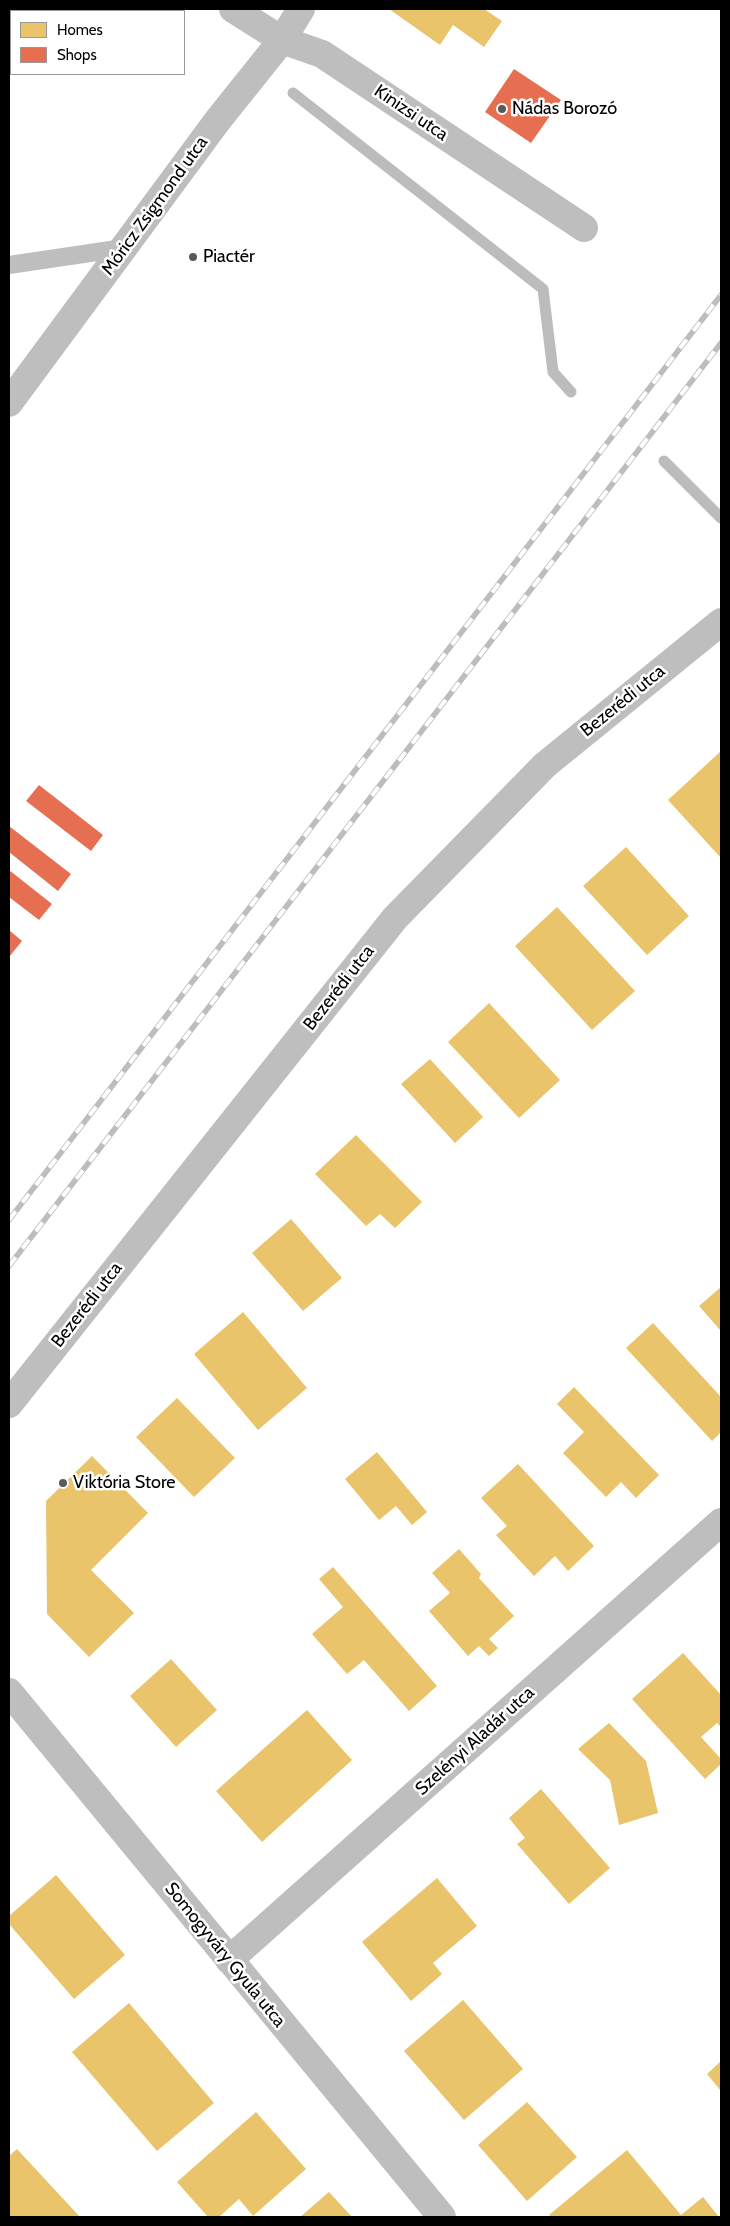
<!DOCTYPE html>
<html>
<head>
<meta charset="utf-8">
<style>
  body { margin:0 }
  #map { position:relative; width:730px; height:2226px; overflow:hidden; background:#fff; font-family:Cabin,sans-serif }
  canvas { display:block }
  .frame { position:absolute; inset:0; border:10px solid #000; pointer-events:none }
  .legend { position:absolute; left:10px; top:10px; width:175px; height:65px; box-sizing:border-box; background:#fff; border:1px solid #999; margin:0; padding:6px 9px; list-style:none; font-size:15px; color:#000 }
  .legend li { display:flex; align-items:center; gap:10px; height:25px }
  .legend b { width:25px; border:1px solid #999 }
</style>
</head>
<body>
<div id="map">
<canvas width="730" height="2226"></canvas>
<div class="frame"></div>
<ul class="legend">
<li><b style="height:14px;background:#e9c46a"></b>Homes</li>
<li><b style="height:14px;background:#e76f51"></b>Shops</li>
</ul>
</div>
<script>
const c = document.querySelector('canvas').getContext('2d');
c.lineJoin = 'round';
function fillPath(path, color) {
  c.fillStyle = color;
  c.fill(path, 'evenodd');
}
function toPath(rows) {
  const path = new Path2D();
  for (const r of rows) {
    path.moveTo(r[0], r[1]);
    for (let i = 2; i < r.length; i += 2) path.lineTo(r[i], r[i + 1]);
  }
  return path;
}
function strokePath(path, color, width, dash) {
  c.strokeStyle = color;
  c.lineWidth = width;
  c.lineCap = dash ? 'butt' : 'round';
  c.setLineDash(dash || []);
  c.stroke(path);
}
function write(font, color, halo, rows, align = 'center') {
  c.font = font + ' Cabin,sans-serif';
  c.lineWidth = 5;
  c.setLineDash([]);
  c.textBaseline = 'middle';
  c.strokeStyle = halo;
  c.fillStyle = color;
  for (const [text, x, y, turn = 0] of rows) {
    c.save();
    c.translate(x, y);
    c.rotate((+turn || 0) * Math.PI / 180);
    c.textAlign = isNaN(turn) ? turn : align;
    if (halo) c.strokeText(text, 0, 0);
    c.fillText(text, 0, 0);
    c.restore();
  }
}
const homes = toPath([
  [389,9,484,9,502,21,484,47,453,25,440,45],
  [721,751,721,858,668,800],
  [626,847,689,916,647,955,583,886],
  [557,907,635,991,592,1030,515,946],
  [489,1003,560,1080,519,1118,448,1042],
  [430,1059,483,1117,455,1143,401,1084],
  [356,1135,422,1202,395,1228,380,1214,366,1226,315,1174],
  [291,1219,342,1278,303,1311,252,1253],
  [721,1287,721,1331,699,1306],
  [243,1312,307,1388,258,1430,194,1354],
  [653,1323,721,1397,721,1432,712,1441,626,1348],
  [574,1387,659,1475,636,1498,621,1482,606,1497,563,1453,584,1432,557,1404],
  [177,1398,235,1458,194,1497,136,1437],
  [377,1452,427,1512,412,1525,396,1506,379,1520,345,1479],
  [92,1456,148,1513,91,1570,134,1613,89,1657,47,1614,46,1501],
  [518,1464,594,1546,568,1571,555,1556,534,1576,496,1535,507,1526,481,1498],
  [459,1549,481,1574,479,1578,514,1616,489,1639,498,1648,489,1656,479,1646,468,1656,429,1611,450,1593,432,1573],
  [333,1567,437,1686,409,1711,364,1660,347,1674,312,1634,343,1607,319,1579],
  [683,1653,721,1695,721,1727,717,1723,701,1737,721,1759,721,1764,705,1779,632,1699],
  [171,1659,217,1710,176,1747,130,1696],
  [307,1710,352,1760,262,1842,216,1791],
  [609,1723,646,1761,658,1813,619,1825,610,1780,578,1749],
  [541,1789,610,1868,569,1904,517,1844,525,1838,509,1818],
  [56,1875,125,1955,74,1999,9,1924,9,1916],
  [437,1878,477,1926,433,1963,442,1974,411,2001,362,1942],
  [463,2000,523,2069,464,2120,404,2051],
  [129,2003,214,2103,157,2151,72,2052],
  [721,2061,721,2091,707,2074],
  [527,2102,577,2157,527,2201,478,2145],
  [256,2112,306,2169,253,2216,239,2199,219,2217,208,2217,177,2182],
  [17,2149,80,2217,9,2217,9,2156],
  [627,2150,681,2215,703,2197,719,2217,552,2217,549,2215],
  [329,2192,352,2217,300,2217]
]);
const shops = toPath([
  [514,69,561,100,531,143,485,112],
  [39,785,103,835,91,851,26,801],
  [9,826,71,874,58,891,9,852],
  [9,870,52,904,39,920,9,897],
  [9,930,22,941,9,957]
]);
const stream = toPath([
  [293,93,543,289,553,372,571,392],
  [664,461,721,518]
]);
const lane = toPath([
  [9,265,124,248]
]);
const street = toPath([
  [233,9,282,40,322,54,584,228],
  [9,403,218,120,282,40,301,9],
  [9,1404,395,918,545,765,721,622],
  [9,1692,442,2217],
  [229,1960,721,1522]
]);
const rail = toPath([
  [9,1220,721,295],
  [9,1266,721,343]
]);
const markers = [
  [502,109,5,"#595959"],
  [193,257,5,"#595959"],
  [63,1483,5,"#595959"]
];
const poiNames = [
  ["Nádas Borozó",512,109],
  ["Piactér",203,257],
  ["Viktória Store",73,1483]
];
const streetNames = [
  ["Kinizsi utca",411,113,34],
  ["Móricz Zsigmond utca",155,206,-54],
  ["Bezerédi utca",623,701,-39],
  ["Bezerédi utca",339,988,-52],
  ["Bezerédi utca",87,1305,-52],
  ["Szelényi Aladár utca",475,1741,-42],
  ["Somogyváry Gyula utca",225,1955,51]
];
fillPath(homes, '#e9c46a');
fillPath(shops, '#e76f51');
strokePath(stream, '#bcbcbc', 11);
strokePath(lane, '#bebebe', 18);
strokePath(street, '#bebebe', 28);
strokePath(rail, '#bdbdbd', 5.5);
strokePath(rail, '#fff', 4, [11]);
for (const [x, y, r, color] of markers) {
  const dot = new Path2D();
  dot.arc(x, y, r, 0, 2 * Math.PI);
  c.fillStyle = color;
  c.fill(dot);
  strokePath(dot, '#fff', 2);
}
write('18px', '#000', '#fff', poiNames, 'left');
write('18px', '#000', '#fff', streetNames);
</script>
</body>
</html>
